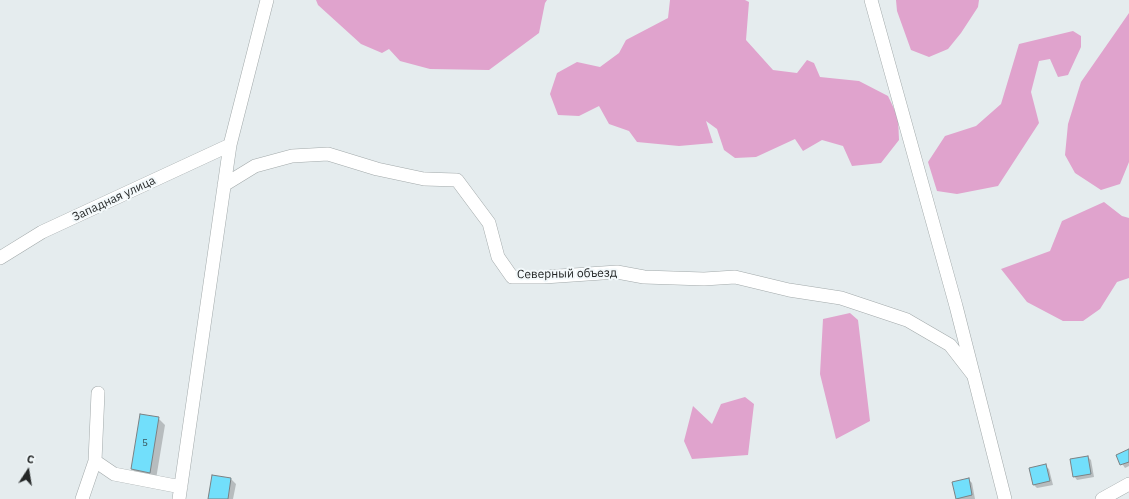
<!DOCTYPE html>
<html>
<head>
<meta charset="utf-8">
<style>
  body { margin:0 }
  #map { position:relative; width:1129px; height:499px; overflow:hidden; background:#e5ecee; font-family:"IBM Plex Sans",sans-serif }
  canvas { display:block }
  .north { position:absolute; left:8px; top:451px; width:40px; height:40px; -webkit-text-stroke:3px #f3f9fb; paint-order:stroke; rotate:12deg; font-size:11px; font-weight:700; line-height:16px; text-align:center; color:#242727 }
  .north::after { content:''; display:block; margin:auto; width:14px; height:18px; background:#242727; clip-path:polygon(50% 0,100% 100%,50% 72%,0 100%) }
</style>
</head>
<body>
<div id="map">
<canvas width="1129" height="499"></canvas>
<div class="north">С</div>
</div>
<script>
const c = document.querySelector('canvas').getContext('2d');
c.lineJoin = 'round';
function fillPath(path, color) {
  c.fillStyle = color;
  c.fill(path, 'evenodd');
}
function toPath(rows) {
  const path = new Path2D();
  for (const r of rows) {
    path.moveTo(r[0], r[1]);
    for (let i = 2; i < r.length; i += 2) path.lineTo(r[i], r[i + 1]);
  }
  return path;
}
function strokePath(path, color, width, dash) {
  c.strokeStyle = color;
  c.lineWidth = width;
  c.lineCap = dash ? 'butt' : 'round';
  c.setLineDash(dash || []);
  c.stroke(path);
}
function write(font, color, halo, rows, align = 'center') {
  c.font = font + ' "IBM Plex Sans",sans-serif';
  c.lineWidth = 4;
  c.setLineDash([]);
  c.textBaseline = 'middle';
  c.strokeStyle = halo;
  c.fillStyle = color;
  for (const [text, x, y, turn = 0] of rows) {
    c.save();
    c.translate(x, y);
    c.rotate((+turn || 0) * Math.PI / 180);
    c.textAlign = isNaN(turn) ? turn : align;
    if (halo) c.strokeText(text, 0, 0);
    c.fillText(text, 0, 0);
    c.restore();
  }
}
const green = toPath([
  [316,0,547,0,545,3,539,33,489,70,430,69,400,61,389,49,382,53,361,44,318,5],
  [670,0,745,0,749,2,746,40,773,70,797,73,807,60,814,63,820,77,859,81,888,96,898,117,899,140,881,163,852,166,843,146,822,140,803,151,795,139,756,157,735,158,724,150,717,129,706,121,713,143,679,146,637,142,629,131,609,124,599,106,579,116,558,115,550,94,557,73,577,62,600,67,619,53,626,40,668,18],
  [896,0,979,0,978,7,961,33,948,49,929,57,911,50,897,11],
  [1129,13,1129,162,1120,184,1101,190,1075,173,1065,155,1068,124,1081,82],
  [1073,31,1081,36,1081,47,1068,75,1058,77,1050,59,1039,61,1031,92,1039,123,998,186,957,194,937,191,928,162,945,136,976,126,1001,104,1019,44],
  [1104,202,1122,216,1129,218,1129,278,1117,282,1100,309,1083,321,1063,321,1027,302,1001,269,1050,251,1062,221],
  [850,313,858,320,870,421,836,439,820,374,823,319],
  [745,397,754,404,748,455,692,459,684,441,693,406,712,424,721,404]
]);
const shadow = toPath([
  [158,418,165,425,156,479,139,476,132,469],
  [1129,450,1129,466,1125,468,1117,456],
  [1088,457,1091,460,1094,477,1077,480,1074,476],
  [1045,466,1049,469,1053,485,1037,488,1034,485,1030,469],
  [231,479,236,484,233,499,209,499],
  [968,479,972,483,975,499,957,499]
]);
const building = toPath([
  [140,414,159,417,150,473,131,469,140,414],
  [1129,449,1129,462,1120,465,1116,455,1129,449],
  [1088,456,1091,474,1073,477,1070,459,1088,456],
  [1046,464,1050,481,1033,485,1029,468,1046,464],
  [212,475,231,478,228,499,208,499,212,475],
  [969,478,972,495,956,499,952,482,969,478]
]);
const minor = toPath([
  [871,0,956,306,1005,499],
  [224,185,255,166,292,156,328,154,377,169,424,179,457,180,489,223,498,257,512,277,544,277,617,272,644,277,704,279,735,277,789,290,841,298,907,320,950,345,974,376],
  [0,258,42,232,230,145],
  [98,393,95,461,114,474,181,487],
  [82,499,95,461],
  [179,499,230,145,267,0],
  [1102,499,1129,484]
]);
const numberNames = [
  ["5",145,443]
];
const streetNames = [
  ["Западная улица",114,199,-25],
  ["Северный объезд",567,274,-1]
];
fillPath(green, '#e0a3cd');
fillPath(shadow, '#0003');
fillPath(building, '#72dffb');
strokePath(building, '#7c8183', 1);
strokePath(minor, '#a2a9aa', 14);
strokePath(minor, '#fff', 13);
write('10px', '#38555c', null, numberNames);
write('12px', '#242727', '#f3f9fb', streetNames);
</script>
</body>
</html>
